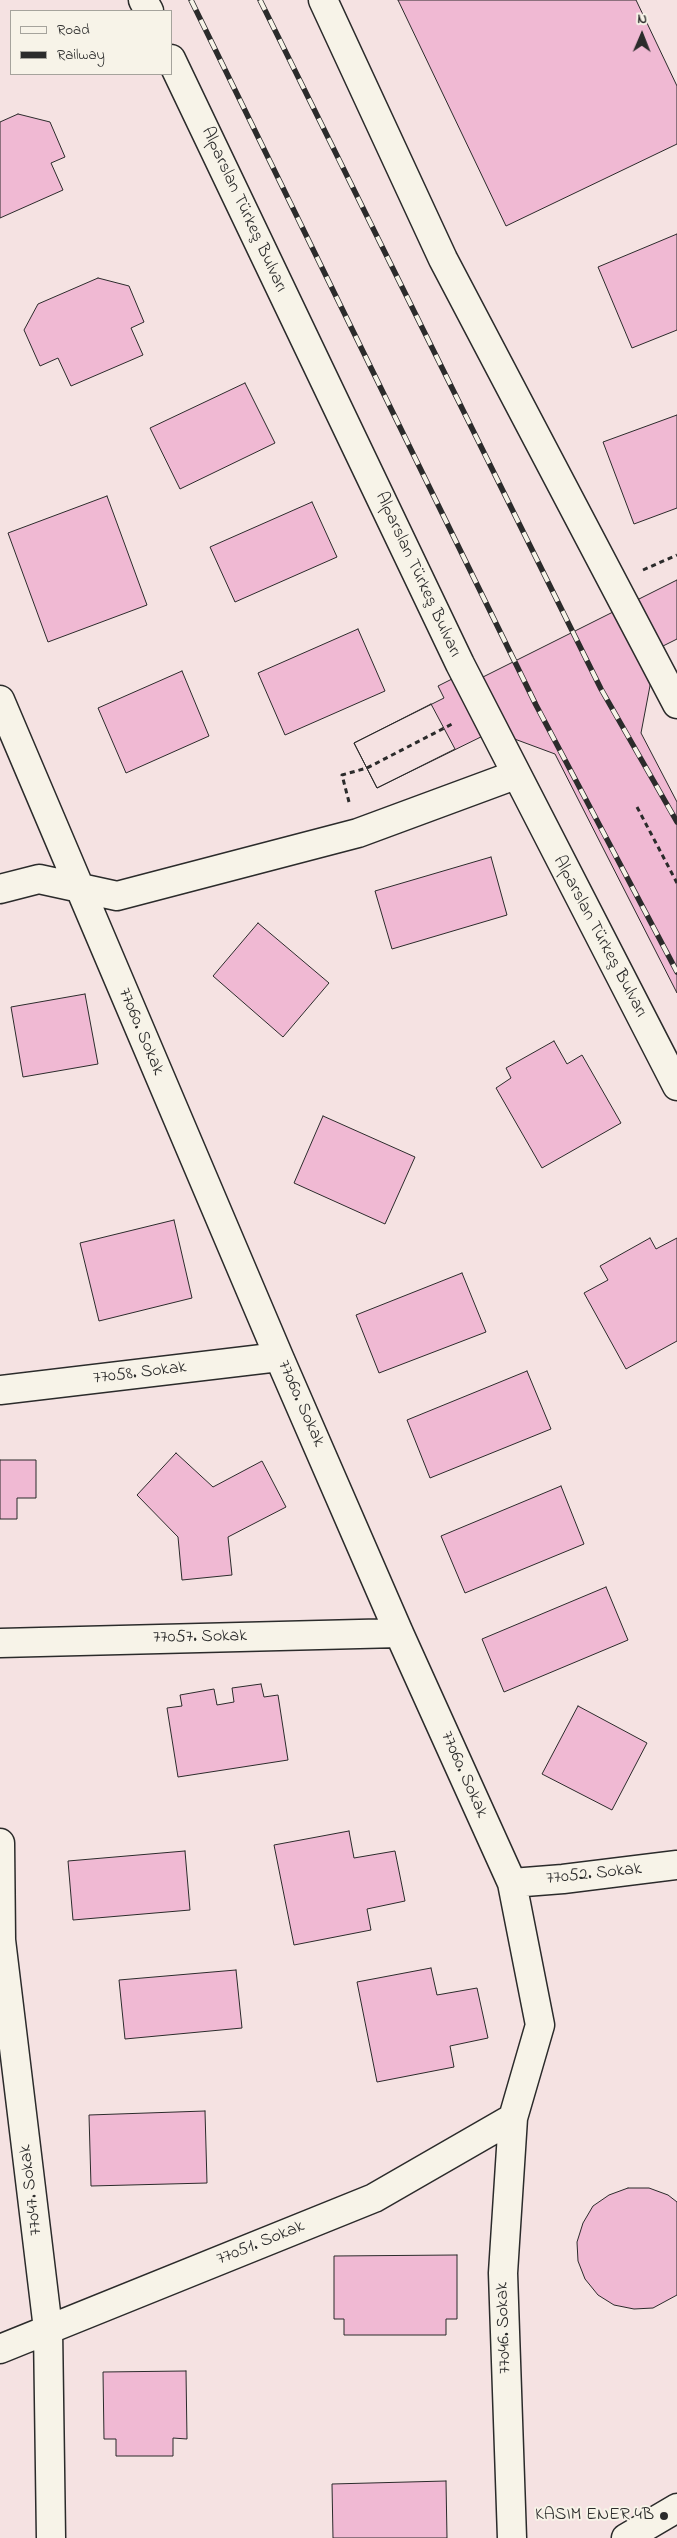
<!DOCTYPE html>
<html>
<head>
<meta charset="utf-8">
<style>
  body { margin:0 }
  #map { position:relative; width:677px; height:2538px; overflow:hidden; background:#f5e2e2; font-family:"Indie Flower",sans-serif }
  canvas { display:block }
  .legend { position:absolute; left:10px; top:10px; width:162px; height:65px; box-sizing:border-box; background:#f7f3e8; border:1px solid #a5a39c; margin:0; padding:6px 9px; list-style:none; font-size:15px; color:#2b2b2b }
  .legend li { display:flex; align-items:center; gap:10px; height:25px }
  .legend b { width:25px; border:1px solid #a5a39c }
  .north { position:absolute; left:617px; top:10px; width:50px; height:50px; -webkit-text-stroke:4px #f7f3e8; paint-order:stroke; rotate:1deg; font-size:14px; font-weight:700; line-height:20px; text-align:center; color:#2b2b2b }
  .north::after { content:''; display:block; margin:auto; width:18px; height:22px; background:#2b2b2b; clip-path:polygon(50% 0,100% 100%,50% 72%,0 100%) }
</style>
</head>
<body>
<div id="map">
<canvas width="677" height="2538"></canvas>
<ul class="legend">
<li><b style="height:6px;background:#f7f3e8"></b>Road</li>
<li><b style="height:6px;background:#2b2b2b"></b>Railway</li>
</ul>
<div class="north">N</div>
</div>
<script>
const c = document.querySelector('canvas').getContext('2d');
c.lineJoin = 'round';
function fillPath(path, color) {
  c.fillStyle = color;
  c.fill(path, 'evenodd');
}
function toPath(rows) {
  const path = new Path2D();
  for (const r of rows) {
    path.moveTo(r[0], r[1]);
    for (let i = 2; i < r.length; i += 2) path.lineTo(r[i], r[i + 1]);
  }
  return path;
}
function strokePath(path, color, width, dash) {
  c.strokeStyle = color;
  c.lineWidth = width;
  c.lineCap = dash ? 'butt' : 'round';
  c.setLineDash(dash || []);
  c.stroke(path);
}
function write(font, color, halo, rows, align = 'center') {
  c.font = font + ' "Indie Flower",sans-serif';
  c.lineWidth = 4;
  c.setLineDash([]);
  c.textBaseline = 'middle';
  c.strokeStyle = halo;
  c.fillStyle = color;
  for (const [text, x, y, turn = 0] of rows) {
    c.save();
    c.translate(x, y);
    c.rotate((+turn || 0) * Math.PI / 180);
    c.textAlign = isNaN(turn) ? turn : align;
    if (halo) c.strokeText(text, 0, 0);
    c.fillText(text, 0, 0);
    c.restore();
  }
}
const building = toPath([
  [398,0,636,0,677,86,677,144,506,226,398,0],
  [18,114,50,122,65,157,51,163,63,190,0,218,0,122,18,114],
  [677,234,677,330,632,348,598,267,677,234],
  [98,278,129,286,144,322,131,328,143,355,71,386,58,358,40,366,24,330,38,304,98,278],
  [245,383,275,443,180,489,150,428,245,383],
  [677,415,677,508,634,524,603,442,677,415],
  [107,496,147,605,48,642,8,533,107,496],
  [312,502,337,557,235,602,210,547,312,502],
  [677,580,677,639,657,649,641,733,677,802,677,993,555,754,493,731,377,788,354,743,444,698,438,686,456,677,461,688,677,580],
  [358,629,385,691,285,735,258,673,358,629],
  [182,671,209,736,126,773,98,708,182,671],
  [431,704,455,749,377,788,354,743,431,704],
  [491,857,507,915,392,949,375,891,491,857],
  [258,923,329,983,283,1037,213,976,258,923],
  [85,994,98,1064,23,1077,11,1007,85,994],
  [554,1041,567,1064,582,1055,621,1123,542,1168,496,1088,511,1078,506,1068,554,1041],
  [323,1116,415,1157,385,1224,294,1183,323,1116],
  [174,1220,192,1298,99,1321,80,1243,174,1220],
  [650,1238,656,1249,677,1238,677,1341,626,1369,584,1293,608,1280,600,1266,650,1238],
  [462,1273,486,1332,379,1373,356,1315,462,1273],
  [527,1371,551,1429,430,1478,407,1420,527,1371],
  [176,1453,213,1487,262,1461,286,1507,228,1537,232,1575,182,1580,178,1537,137,1495,176,1453],
  [0,1460,36,1460,36,1498,17,1498,17,1519,0,1519,0,1460],
  [561,1486,584,1544,465,1593,441,1536,561,1486],
  [606,1587,628,1640,504,1692,482,1639,606,1587],
  [261,1684,264,1697,278,1695,288,1760,178,1777,167,1708,182,1706,180,1695,214,1689,217,1705,234,1702,232,1688,261,1684],
  [578,1706,647,1743,612,1810,542,1774,578,1706],
  [349,1831,354,1858,395,1851,405,1901,367,1909,371,1930,294,1945,274,1845,349,1831],
  [185,1851,190,1910,73,1920,68,1861,185,1851],
  [431,1968,437,1995,477,1988,488,2038,450,2046,454,2067,377,2082,357,1982,431,1968],
  [236,1970,242,2028,125,2039,119,1980,236,1970],
  [205,2111,207,2183,91,2186,89,2115,205,2111],
  [628,2188,649,2188,668,2195,677,2202,677,2295,653,2308,634,2309,614,2305,598,2295,585,2279,578,2261,577,2242,583,2223,593,2206,609,2195,628,2188],
  [457,2255,457,2319,446,2319,446,2335,344,2335,344,2319,334,2319,334,2256,457,2255],
  [186,2371,187,2439,173,2438,173,2456,116,2456,116,2439,104,2439,103,2372,186,2371],
  [446,2481,447,2538,333,2538,332,2484,446,2481]
]);
const path = toPath([
  [643,570,677,555],
  [349,802,342,775,367,768,454,723],
  [637,807,677,883]
]);
const street = toPath([
  [0,700,279,1357,399,1633,512,1883,540,2025,513,2118,503,2273,512,2538],
  [0,889,39,879,117,896,358,833,515,775],
  [0,1390,279,1357],
  [0,1643,399,1633],
  [0,1843,1,1940,48,2329,51,2538],
  [512,1883,563,1879,677,1865],
  [0,2349,374,2198,513,2118]
]);
const secondary = toPath([
  [626,2538,677,2508]
]);
const primary = toPath([
  [143,0,149,11],
  [323,0,443,259,677,704],
  [171,59,460,664,677,1086]
]);
const rail = toPath([
  [191,0,536,705,677,972],
  [260,0,601,689,677,822]
]);
const markers = [
  [664,2516,5,"#2b2b2b"]
];
const streetNames = [
  ["Alparslan Türkeş Bulvarı",243,210,65],
  ["Alparslan Türkeş Bulvarı",417,575,65],
  ["Alparslan Türkeş Bulvarı",599,937,62],
  ["77060. Sokak",140,1032,67],
  ["77058. Sokak",140,1374,-7],
  ["77060. Sokak",300,1404,66],
  ["77057. Sokak",200,1638,-1],
  ["77060. Sokak",463,1775,66],
  ["77052. Sokak",594,1875,-6],
  ["77047. Sokak",32,2190,-97],
  ["77051. Sokak",261,2244,-22],
  ["77046. Sokak",505,2328,-92]
];
const poiNames = [
  ["KASIM ENER 4B",654,2516]
];
fillPath(building, '#f0b9d3');
strokePath(building, '#2b2b2b', 1);
strokePath(street, '#2b2b2b', 31);
strokePath(secondary, '#2b2b2b', 31);
strokePath(primary, '#2b2b2b', 31);
strokePath(path, '#2b2b2b', 3, [5, 4]);
strokePath(street, '#f7f3e8', 28);
strokePath(secondary, '#f7f3e8', 28);
strokePath(primary, '#f7f3e8', 28);
strokePath(rail, '#2b2b2b', 5.5);
strokePath(rail, '#f7f3e8', 4, [11]);
for (const [x, y, r, color] of markers) {
  const dot = new Path2D();
  dot.arc(x, y, r, 0, 2 * Math.PI);
  c.fillStyle = color;
  c.fill(dot);
  strokePath(dot, '#f7f3e8', 2);
}
write('18px', '#2b2b2b', '#f7f3e8', streetNames);
write('18px', '#2b2b2b', '#f7f3e8', poiNames, 'right');
</script>
</body>
</html>
